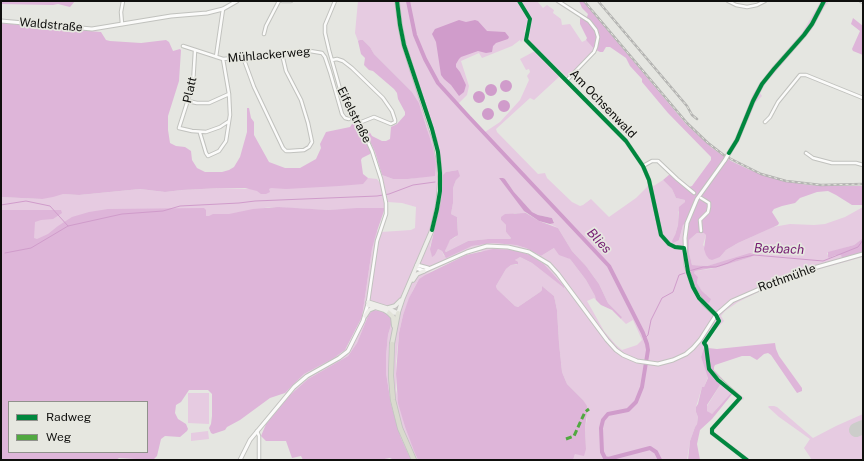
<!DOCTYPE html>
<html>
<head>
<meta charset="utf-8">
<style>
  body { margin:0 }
  #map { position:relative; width:864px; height:461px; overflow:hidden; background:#e5e6e1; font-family:"Public Sans",sans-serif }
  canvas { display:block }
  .frame { position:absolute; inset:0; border:2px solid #0f0f0d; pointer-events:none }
  .legend { position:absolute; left:8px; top:401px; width:140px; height:52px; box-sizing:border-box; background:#e6e7e0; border:1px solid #90918c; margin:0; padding:5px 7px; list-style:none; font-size:12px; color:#0f0f0d }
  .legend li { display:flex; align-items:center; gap:8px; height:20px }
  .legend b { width:20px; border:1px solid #90918c }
</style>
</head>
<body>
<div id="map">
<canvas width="864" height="461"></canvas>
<div class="frame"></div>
<ul class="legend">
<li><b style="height:5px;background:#00873e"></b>Radweg</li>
<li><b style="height:5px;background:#51a841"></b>Weg</li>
</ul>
</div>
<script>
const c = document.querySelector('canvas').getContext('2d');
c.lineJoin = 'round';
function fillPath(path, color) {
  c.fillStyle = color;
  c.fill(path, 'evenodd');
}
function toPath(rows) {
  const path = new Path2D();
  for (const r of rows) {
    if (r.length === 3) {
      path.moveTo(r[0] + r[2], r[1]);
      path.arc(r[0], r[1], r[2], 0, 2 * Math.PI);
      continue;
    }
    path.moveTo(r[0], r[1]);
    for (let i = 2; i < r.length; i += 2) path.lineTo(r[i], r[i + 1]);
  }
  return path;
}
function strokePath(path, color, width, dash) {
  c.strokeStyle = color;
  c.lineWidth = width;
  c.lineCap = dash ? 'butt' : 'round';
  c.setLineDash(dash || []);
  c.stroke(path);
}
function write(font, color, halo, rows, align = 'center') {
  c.font = font + ' "Public Sans",sans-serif';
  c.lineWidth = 3.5;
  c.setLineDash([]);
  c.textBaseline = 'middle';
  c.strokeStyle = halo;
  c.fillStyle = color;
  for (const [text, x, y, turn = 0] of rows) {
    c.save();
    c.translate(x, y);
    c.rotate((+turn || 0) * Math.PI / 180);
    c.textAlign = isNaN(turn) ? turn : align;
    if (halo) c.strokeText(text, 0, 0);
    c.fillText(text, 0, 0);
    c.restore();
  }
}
const green = toPath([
  [358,1,521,1,522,2,524,1,537,1,543,8,547,5,554,10,553,13,561,19,562,25,570,24,582,42,586,40,594,49,588,58,569,76,566,76,530,41,529,38,530,27,527,25,524,32,527,33,526,36,521,42,520,40,512,46,482,58,479,53,461,61,469,86,467,95,458,104,485,132,500,122,520,100,529,80,527,76,530,72,529,69,526,70,520,59,535,51,560,76,534,100,530,98,496,129,497,132,538,174,545,173,547,178,572,202,580,206,583,205,591,199,609,217,636,198,647,187,647,184,649,189,663,180,672,189,676,198,685,200,685,202,678,212,678,225,675,235,679,240,683,225,688,222,688,264,698,292,711,299,702,291,697,283,698,277,694,273,695,271,710,269,751,257,754,253,707,266,692,265,689,252,689,240,697,233,705,233,706,235,703,245,714,258,720,257,726,250,738,243,773,227,790,224,814,225,825,224,845,217,863,207,863,238,854,245,827,253,829,258,836,255,841,255,843,258,863,252,863,257,816,270,775,284,738,302,725,311,721,316,724,321,709,336,704,346,701,357,708,377,704,387,702,387,696,407,696,412,698,417,697,424,695,427,690,441,687,460,573,460,575,454,586,449,585,428,587,419,583,400,567,384,562,372,559,343,557,310,554,296,542,286,542,290,540,292,518,307,515,306,497,289,496,286,506,269,511,265,517,265,515,260,517,258,520,257,532,263,563,287,564,287,564,286,544,264,530,255,480,251,466,255,431,271,419,279,413,290,403,315,399,333,396,362,396,390,405,427,418,460,411,460,401,438,391,404,386,373,386,356,388,335,391,325,391,319,388,315,368,316,357,343,348,356,308,379,289,396,285,393,304,374,342,353,348,346,362,317,372,249,376,231,381,232,411,230,415,228,416,207,402,203,388,202,382,175,393,179,408,179,435,175,428,131,419,103,412,92,374,54,370,47,363,40,358,41,355,33],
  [458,170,456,180,453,188,453,203,451,214,457,217,458,230,456,237,450,240,447,245,445,251,446,252,468,241,488,239,510,239,511,238,506,232,506,225,501,220,515,213,523,214,526,213,499,178,505,179,514,192,532,212,538,215,552,218,554,222,550,224,558,228,572,251,586,266,599,284,608,303,622,317,621,319,626,324,633,320,642,340,637,345,622,350,616,345,604,331,587,301,594,298,596,300,595,296,586,280,570,259,554,248,541,256,526,248,516,245,493,243,472,246,444,256,442,251,438,249,435,255,432,256,430,246,438,218,446,172],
  [821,1,828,1,828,3,825,6,812,29,765,84,760,93,762,96,755,103,748,121,743,120,753,94,760,83,769,71,802,33],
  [368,178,377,179,380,183,385,208,329,210,269,207,1,270,1,197,42,199,43,186,63,194,79,195,140,189,165,192,182,190,221,188,249,189],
  [722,382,744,398,743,400,731,393,712,414,710,414,707,411,707,406],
  [188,393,209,393,209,424,188,423],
  [769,406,774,406,777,407,813,438,836,426,863,414,863,460,812,460,804,448,810,439,779,417,768,407],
  [208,431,209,439,191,441,191,433]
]);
const forest = toPath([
  [1,1,75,1,70,7,58,4,53,5,1,4],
  [579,1,583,1,686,124,712,148,731,161,750,170,783,181,808,185,826,186,863,186,863,205,852,205,836,195,828,191,817,192,800,198,795,203,782,206,774,209,772,212,779,223,778,225,738,243,726,250,720,257,712,260,709,259,706,255,704,249,706,235,704,233,697,233,689,240,689,252,692,265,707,266,750,253,755,254,751,257,718,267,695,271,694,273,698,277,697,283,702,291,711,299,709,303,706,302,698,292,693,281,688,264,686,239,688,222,683,225,679,240,673,243,672,241,675,235,678,225,679,207,685,202,685,200,676,198,672,189,663,180,670,174,686,188,692,186,711,160,711,157,668,113,642,82,642,79,630,66,626,58,610,47,606,47,603,52,600,52,594,49,586,40,587,38,580,24,580,18,586,20,588,14,582,8],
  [853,18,863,26,863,55,853,51,852,49,860,31,851,24],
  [1,23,101,32,106,40,110,41,141,43,166,40,169,42,173,51,180,49,181,50,179,81,168,116,168,130,170,143,176,146,185,147,191,151,192,160,197,168,205,172,222,172,229,170,234,167,240,157,247,132,247,108,249,108,251,118,254,122,254,135,269,162,285,168,300,168,316,159,321,148,320,144,326,132,350,127,352,124,356,123,359,126,371,152,370,154,362,158,361,160,363,174,368,178,363,184,339,186,286,189,271,188,269,189,270,192,266,194,261,194,257,191,245,188,221,188,182,190,165,192,140,189,79,195,63,194,53,197,42,199,1,197],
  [360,40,363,40,370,47,374,54,412,92,419,103,433,148,436,164,435,176,408,179,393,179,382,175,375,152,363,126,369,131,372,136,382,141,386,141,390,139,391,127,397,124,405,115,405,112,398,99,397,93,394,89,373,71,369,70,364,65,365,58,361,54,358,41],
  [458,170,460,176,456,180,453,188,453,203,451,214,457,217,458,235,450,240,445,251,446,252,468,241,488,239,510,239,511,238,506,232,506,225,501,220,501,217,505,214,526,213,539,221,558,228,572,251,586,266,599,284,608,303,622,317,621,319,612,310,601,305,596,300,595,296,586,280,570,259,559,255,554,248,541,256,526,248,516,245,493,243,472,246,446,258,442,251,438,249,435,255,432,257,430,249,441,201,443,175,446,172],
  [278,207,329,210,357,208,385,208,376,234,372,249,362,317,345,350,334,358,304,374,285,393,270,398,240,420,227,427,225,430,213,434,211,433,209,428,211,424,212,416,212,394,208,390,189,390,181,402,176,405,175,413,178,419,186,424,188,429,187,431,180,437,165,436,161,439,157,456,153,460,119,458,116,460,1,460,1,210,61,210,62,213,53,219,41,220,35,222,34,238,37,239,48,234,58,226,72,217,89,212,108,209,204,208,206,210,206,216,209,216,213,214,229,214,253,209],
  [9,402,147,402,147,452,9,452],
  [863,238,863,252,842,258,841,255,836,255,829,258,828,257,828,252,854,245],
  [493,249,515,250,530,255,544,264,564,286,564,288,532,263,520,257,515,260,518,262,518,264,511,265,506,269,496,286,497,289,515,306,518,307,540,292,542,290,542,286,554,296,557,310,559,343,562,372,567,384,583,400,587,406,587,412,585,428,586,449,584,456,575,454,573,460,418,460,414,451,405,427,398,403,396,374,399,333,403,315,409,298,419,279,425,275,466,255],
  [373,310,384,312,388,315,391,319,391,325,388,335,386,356,386,373,391,404,398,429,401,438,411,460,394,460,390,458,379,460,303,460,301,456,292,458,286,441,266,441,261,436,266,424,289,396,308,379,348,356,357,343,368,316],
  [706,341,708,348,717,349,775,343,776,349,779,356,802,388,802,391,797,393,771,355,768,353,764,354,757,360,750,356,742,356,715,365,714,367,714,370,733,390,722,382,707,405,707,411,712,414,731,393,733,393,712,419,700,430,697,444,700,460,688,460,690,441,695,427,697,424,698,417,696,412,696,407,698,404,702,387,704,387,708,378,701,357]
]);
const water = toPath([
  [459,20,466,22,475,20,478,21,487,31,505,32,509,37,508,39,496,43,493,46,492,52,486,53,478,51,461,57,459,59,456,64,456,67,460,72,466,85,464,92,459,96,451,85,444,79,441,75,436,42,432,34,435,29],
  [506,86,6],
  [491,90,6],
  [479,97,6],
  [504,106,6],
  [488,114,6],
  [499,178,503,178,505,179,514,192,532,212,538,215,552,218,554,223,550,224,539,221,524,211]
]);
const stream = toPath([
  [1,205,26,201,50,206,68,226],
  [5,253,31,248,68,226,122,214,163,211,180,206,239,203,255,201,377,196,389,194,413,185,435,182],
  [689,271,703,267,716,267,728,263,736,259,754,255,823,261,858,247,863,240],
  [644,339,648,335,651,320,662,298,673,292,679,275,685,273]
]);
const river = toPath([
  [408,1,415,35,425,59,438,83,468,116,609,266,643,333,647,344,648,350,642,387,636,402,628,410,608,414,603,420,601,428,602,452,605,458,608,459,650,448,656,452,660,460]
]);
const runway = toPath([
  [856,430,863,427]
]);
const minor = toPath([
  [282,1,291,1],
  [335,1,325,25,325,33,329,50,340,89,363,131,372,151,381,179,386,203,386,214,377,241,368,302],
  [558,1,589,21,596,30,598,37,596,47,594,52,567,80],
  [728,1,736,5,747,7,757,5,765,1],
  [861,1,863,2],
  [122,24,121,12,123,1],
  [264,34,266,26,279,1],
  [526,40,626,141,643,166,649,180,661,235,669,244,675,247,684,248],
  [183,46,223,59,310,51,322,53,325,57,330,72,342,114,345,118,349,119],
  [195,51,193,84,179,128,192,131,206,132,220,127,229,121],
  [216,57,223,9],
  [243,57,254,87,283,148,286,151,290,151,304,150,309,147,312,142,308,123,301,100,286,71,282,54],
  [332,60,337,59,343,61,352,68,383,98,392,111,395,120,395,122,391,124,374,117,359,123],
  [188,101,197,103,209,103,229,94],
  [765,122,770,117,778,102,800,75,806,75,863,98],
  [200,133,206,153,208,156,219,151,226,141,230,115,229,94,223,59],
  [806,153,813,158,832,163,856,163,863,165],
  [643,166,652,161,658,161,677,179,694,193],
  [701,231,700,220,708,212,709,207,709,203,701,198],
  [704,343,706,346,709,369,712,373,740,398,712,429,712,433,747,460],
  [257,431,259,436,259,460]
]);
const tertiary = toPath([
  [1,21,92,29,171,16,207,13,223,9,237,1],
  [729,153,737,140,753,101,762,84,774,69,804,35,812,24,824,1],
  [417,265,428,268],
  [416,268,424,271,467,252,487,246,508,247,529,252,549,264,558,274,607,340,616,350,623,355,637,361,658,364,673,360,686,354,693,348,700,340,716,315,732,301,796,273,863,254],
  [716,315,704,304,693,287,686,265,685,238,687,223,697,199,725,160],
  [240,460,250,440,294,387,307,376,339,358,348,351,363,321,368,304]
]);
const secondary = toPath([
  [397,1,400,25,404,45,435,141,439,163,440,181,438,204,432,230,403,298,398,313],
  [413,280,417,274,424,271],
  [368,302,387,308,398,313],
  [368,305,384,310,389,313,398,313],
  [388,308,395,306,401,300],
  [365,316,369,310,374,308]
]);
const primary = toPath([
  [389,313,393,317,394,326],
  [392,344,398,313]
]);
const trunk = toPath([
  [392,344,391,376,393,400,400,428,414,460]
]);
const rail = toPath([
  [584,1,687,123,708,143,725,156,761,174,786,181,821,185,863,184],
  [598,1,687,106,692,115,697,119]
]);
const tertiaryBridge = toPath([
  [725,160,729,153]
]);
const quiet = toPath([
  [566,439,574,436,585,412,589,409]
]);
const cycleway = toPath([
  [397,1,400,25,404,45,432,129,438,152,440,173,440,191,437,209,432,230],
  [519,1,530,19,526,40,626,141,643,166,649,180,661,235,669,244,675,247,684,248,688,272,693,287,699,298,716,315,719,321,704,343,706,346,709,369,718,380,740,398,712,429,712,433,747,460],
  [729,153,737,140,753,101,762,84,774,69,804,35,812,24,824,1]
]);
const streetNames = [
  ["Waldstraße",51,25,5],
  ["Mühlackerweg",269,55,-5],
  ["Platt",190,90,-77],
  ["Am Ochsenwald",603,104,46],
  ["Eifelstraße",354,115,63],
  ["Rothmühle",787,278,-20]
];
const waterNames = [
  ["Blies",599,241,47],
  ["Bexbach",779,249,2]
];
fillPath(green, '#e6cbe1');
fillPath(forest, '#deb5d9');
fillPath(water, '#d09ccb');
strokePath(stream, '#d09ccb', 1);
strokePath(river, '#d09ccb', 4);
strokePath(runway, '#cccdca', 14);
strokePath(minor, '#c1c2be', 4.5);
strokePath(tertiary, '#c1c2be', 5);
strokePath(secondary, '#c1c2be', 5.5);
strokePath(primary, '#c1c2c0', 6);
strokePath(trunk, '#c1c2c0', 6);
strokePath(minor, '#fbfbfa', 2.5);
strokePath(tertiary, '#fbfbfa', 3);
strokePath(secondary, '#eeeeea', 3.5);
strokePath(primary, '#e2e3d9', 4);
strokePath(trunk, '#d9dace', 4.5);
strokePath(rail, '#b4b4b2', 2.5);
strokePath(rail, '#e6e7e0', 1, [3]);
strokePath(tertiaryBridge, '#c1c2be', 5, []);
strokePath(tertiaryBridge, '#fbfbfa', 3);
strokePath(quiet, '#51a841', 3, [6, 3]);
strokePath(cycleway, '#00873e', 4);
write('12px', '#0f0f0d', '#e6e7e0', streetNames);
write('italic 13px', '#741b71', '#e6e7e0', waterNames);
</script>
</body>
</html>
